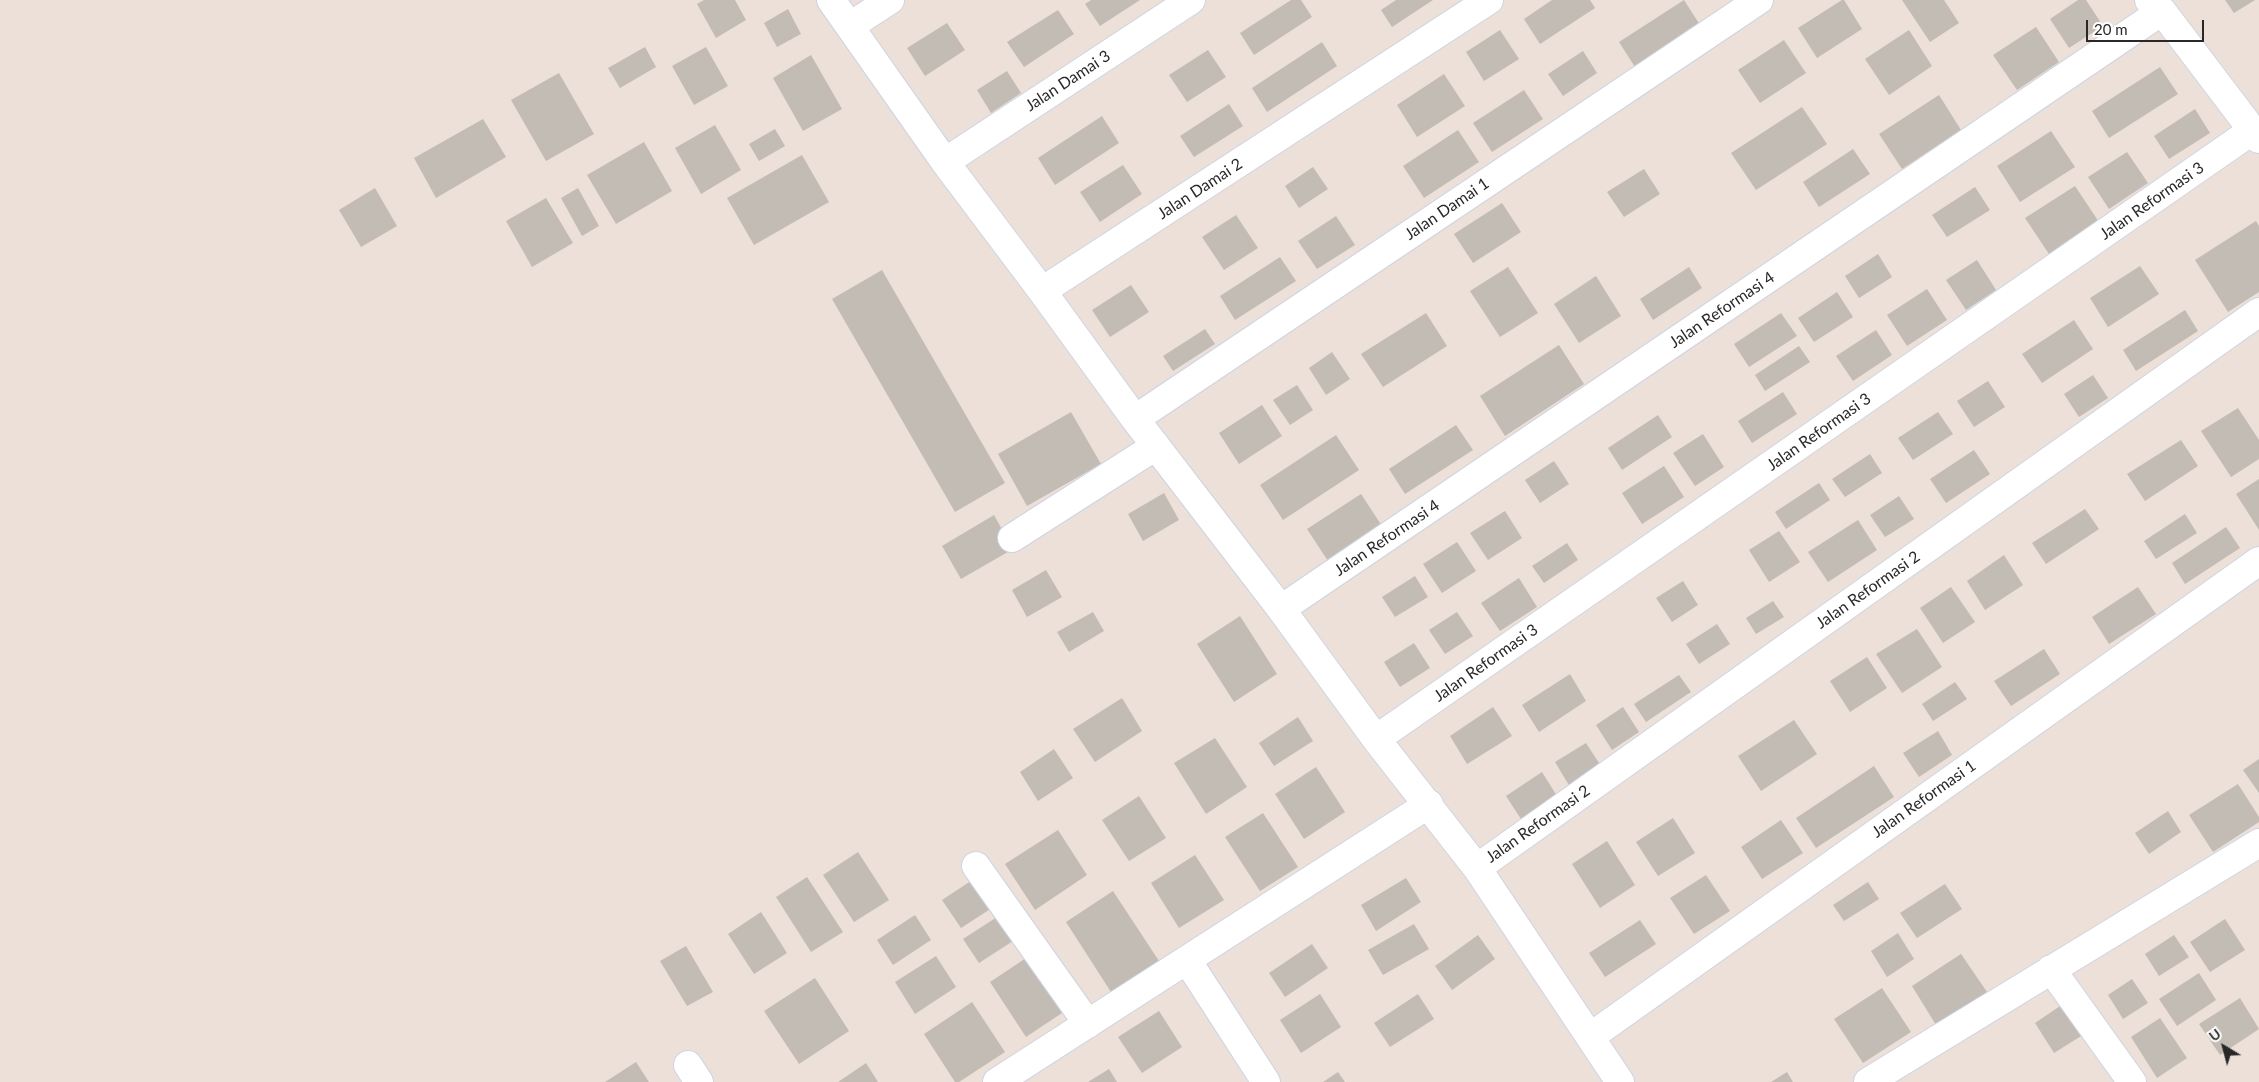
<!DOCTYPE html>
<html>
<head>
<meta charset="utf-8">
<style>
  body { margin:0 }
  #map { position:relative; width:2259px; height:1082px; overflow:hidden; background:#ece0d8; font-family:Lato,sans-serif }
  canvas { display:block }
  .north { position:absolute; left:2199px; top:1022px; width:50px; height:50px; -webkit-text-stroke:4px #fff; paint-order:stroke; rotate:323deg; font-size:14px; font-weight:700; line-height:20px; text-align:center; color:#282828 }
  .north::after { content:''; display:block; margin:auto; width:18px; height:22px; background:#282828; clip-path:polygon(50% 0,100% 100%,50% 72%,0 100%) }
  .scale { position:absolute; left:2086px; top:20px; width:118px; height:22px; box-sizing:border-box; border:2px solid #282828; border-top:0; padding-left:6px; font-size:15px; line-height:18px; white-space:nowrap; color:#282828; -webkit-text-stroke:4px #fff; paint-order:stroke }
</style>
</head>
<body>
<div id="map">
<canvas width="2259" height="1082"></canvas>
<div class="north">U</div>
<div class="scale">20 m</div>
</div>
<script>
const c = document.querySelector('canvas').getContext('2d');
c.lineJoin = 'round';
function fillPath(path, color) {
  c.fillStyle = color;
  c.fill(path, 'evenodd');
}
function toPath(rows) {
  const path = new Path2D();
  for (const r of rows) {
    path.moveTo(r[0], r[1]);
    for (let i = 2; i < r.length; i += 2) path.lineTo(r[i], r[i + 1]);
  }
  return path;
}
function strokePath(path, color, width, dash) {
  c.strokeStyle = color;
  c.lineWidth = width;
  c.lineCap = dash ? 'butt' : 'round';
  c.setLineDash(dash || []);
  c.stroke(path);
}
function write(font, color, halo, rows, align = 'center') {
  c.font = font + ' Lato,sans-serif';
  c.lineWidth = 4.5;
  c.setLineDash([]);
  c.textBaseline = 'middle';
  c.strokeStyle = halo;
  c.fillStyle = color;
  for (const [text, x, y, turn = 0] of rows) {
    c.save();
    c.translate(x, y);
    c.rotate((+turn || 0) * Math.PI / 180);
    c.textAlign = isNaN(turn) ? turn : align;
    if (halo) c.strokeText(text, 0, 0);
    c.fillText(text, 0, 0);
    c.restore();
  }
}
const building = toPath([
  [704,0,735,0,746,20,716,38,697,4],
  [1091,0,1140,0,1100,26,1085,4],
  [1291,0,1301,0,1312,17,1254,55,1240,33],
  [1396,0,1433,0,1392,27,1381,10],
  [1552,0,1590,0,1595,8,1540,44,1524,19],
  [1684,0,1700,25,1635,67,1619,42],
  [1842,0,1844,0,1862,29,1817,58,1798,28],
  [1902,0,1944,0,1959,23,1930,42],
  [2078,0,2086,0,2103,26,2069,48,2050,19],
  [2225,0,2255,0,2234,13],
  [788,9,801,34,777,47,764,23],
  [1058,10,1074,34,1024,67,1007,42],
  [947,23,965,50,925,76,907,48],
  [2036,27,2059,62,2017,90,1993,55],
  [1500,30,1519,59,1484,81,1466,52],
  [1909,30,1932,66,1889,95,1865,59],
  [1784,40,1806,73,1760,103,1738,70],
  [1322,42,1337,66,1267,112,1252,88],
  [645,47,656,67,620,88,608,68],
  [706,47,728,86,694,105,672,66],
  [1208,50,1226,77,1187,102,1169,75],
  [1583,51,1597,73,1563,96,1548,74],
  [811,55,842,109,803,131,773,78],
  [2160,67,2178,94,2109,138,2092,111],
  [1007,71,1021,93,991,113,977,90],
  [559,73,594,134,546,161,511,100],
  [1444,74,1465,106,1417,137,1397,105],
  [1524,90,1543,119,1492,152,1473,123],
  [1939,95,1961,130,1902,169,1879,134],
  [1229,104,1243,126,1194,157,1180,136],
  [1802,107,1827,144,1756,190,1731,153],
  [2195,109,2210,133,2169,159,2154,136],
  [1102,116,1119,143,1055,185,1038,158],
  [483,119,506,157,436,198,414,158],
  [715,125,741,170,701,194,675,148],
  [775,129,785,146,759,161,749,144],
  [1458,130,1479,162,1424,198,1403,166],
  [2051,131,2075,167,2020,202,1997,166],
  [644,142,672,191,616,224,587,175],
  [1853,149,1870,174,1819,207,1803,182],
  [2127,152,2148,183,2109,209,2088,177],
  [802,155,829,202,754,245,727,198],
  [1123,165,1142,194,1100,222,1080,192],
  [1313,167,1328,189,1299,208,1285,186],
  [1644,169,1660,194,1624,217,1607,192],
  [2075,186,2099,222,2049,254,2025,218],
  [1975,187,1990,210,1947,237,1932,215],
  [375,188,397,226,361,247,339,210],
  [578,188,599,226,582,236,561,198],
  [546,198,573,243,532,267,506,221],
  [1502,203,1521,232,1473,263,1454,234],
  [1236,215,1258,248,1224,270,1202,237],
  [1336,216,1355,245,1317,269,1298,241],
  [2256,221,2259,226,2259,292,2228,312,2195,260],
  [1878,254,1892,277,1859,298,1845,276],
  [1280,257,1296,281,1235,320,1220,296],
  [1977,260,1996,290,1966,310,1946,280],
  [2140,266,2159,294,2108,327,2090,298],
  [1508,267,1538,313,1500,337,1470,291],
  [1689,267,1702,288,1653,320,1640,299],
  [882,270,1005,483,955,512,832,299],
  [1596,276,1621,316,1579,343,1554,304],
  [1131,285,1149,312,1110,337,1092,310],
  [1927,289,1947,320,1907,346,1887,315],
  [1837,292,1853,317,1814,342,1798,318],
  [2185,310,2198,331,2136,371,2123,350],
  [1426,313,1447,346,1383,387,1361,354],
  [1781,313,1797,336,1749,367,1734,344],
  [2074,320,2093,349,2042,383,2022,354],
  [1205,329,1215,344,1173,371,1163,356],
  [1876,330,1892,355,1853,381,1836,356],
  [1559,345,1584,384,1505,436,1480,396],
  [1799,346,1810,362,1765,391,1755,375],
  [1332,352,1350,379,1326,395,1309,368],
  [2093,375,2108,398,2079,417,2064,394],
  [1988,381,2005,407,1974,427,1957,401],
  [1297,385,1313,410,1290,425,1273,400],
  [1783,392,1797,414,1752,443,1738,421],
  [1262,405,1282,436,1239,464,1219,433],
  [2238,408,2259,440,2259,459,2231,477,2201,431],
  [1071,412,1101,464,1027,506,998,454],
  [1938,412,1953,434,1913,460,1898,438],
  [1658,415,1672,437,1622,470,1608,448],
  [1456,425,1473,450,1405,494,1389,469],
  [1703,434,1724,467,1695,486,1673,453],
  [1336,435,1359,470,1283,520,1260,485],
  [2181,440,2198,466,2145,501,2127,474],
  [1974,450,1990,474,1946,503,1930,479],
  [1870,454,1882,473,1845,497,1832,479],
  [1554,461,1569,484,1540,503,1525,480],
  [1664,466,1684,497,1642,524,1622,493],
  [2259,479,2259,530,2236,494],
  [1819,483,1830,500,1786,529,1775,512],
  [1164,493,1179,520,1143,541,1128,514],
  [1361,494,1382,526,1328,561,1307,529],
  [1899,496,1914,519,1885,537,1870,515],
  [2085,509,2099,529,2046,564,2032,543],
  [1505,511,1522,538,1488,560,1470,533],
  [2185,514,2197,533,2156,559,2144,541],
  [994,515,1013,549,961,579,942,546],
  [1858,520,1877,550,1828,582,1808,552],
  [2226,527,2240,548,2185,584,2172,563],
  [1779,531,1800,562,1769,582,1749,550],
  [1457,542,1476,571,1442,593,1423,564],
  [1567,543,1578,560,1544,583,1532,566],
  [2004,555,2023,585,1985,610,1967,581],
  [1046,570,1062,597,1027,617,1012,590],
  [1415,576,1428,597,1395,617,1382,597],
  [1519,578,1537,607,1500,631,1481,603],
  [1683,581,1698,605,1672,622,1656,598],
  [1951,587,1975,622,1943,643,1920,608],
  [2138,587,2156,614,2109,644,2092,617],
  [1773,601,1784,617,1756,634,1746,618],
  [1093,612,1104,631,1069,652,1057,632],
  [1457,612,1473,636,1445,654,1429,630],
  [1240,616,1277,674,1234,702,1197,644],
  [1717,624,1730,644,1699,664,1686,644],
  [1917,629,1942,667,1902,693,1876,654],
  [1414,643,1430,668,1400,687,1384,662],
  [2044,649,2060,674,2011,706,1994,681],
  [1867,657,1887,688,1850,712,1830,681],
  [1570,674,1586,701,1539,732,1522,705],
  [1679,675,1691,692,1646,722,1634,704],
  [1955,682,1967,699,1933,721,1922,704],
  [1122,698,1142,731,1095,762,1073,729],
  [1493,707,1512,736,1467,764,1450,736],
  [1623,707,1639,732,1612,750,1596,725],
  [1298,717,1313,741,1274,766,1259,743],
  [1794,720,1817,754,1761,791,1738,756],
  [1938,731,1952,755,1919,777,1903,753],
  [1215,738,1247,787,1206,814,1174,763],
  [1586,743,1601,766,1570,787,1555,762],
  [1054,749,1073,778,1038,801,1020,772],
  [2259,759,2259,793,2243,770],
  [1874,766,1894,797,1816,848,1796,818],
  [1316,767,1345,812,1304,839,1275,794],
  [1542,772,1557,796,1521,819,1506,796],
  [2238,784,2259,817,2259,822,2213,852,2189,815],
  [1139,796,1166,838,1129,861,1102,820],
  [2168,811,2181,832,2149,854,2135,833],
  [1263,813,1298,867,1260,891,1225,837],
  [1673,818,1695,853,1658,876,1636,842],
  [1781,820,1803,853,1762,879,1741,847],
  [1058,830,1087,875,1035,910,1005,864],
  [1607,841,1635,885,1600,908,1572,864],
  [858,852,889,900,854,922,823,875],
  [1195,855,1224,900,1179,928,1151,883],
  [980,875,998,904,961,928,942,900],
  [1706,875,1730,911,1694,934,1670,898],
  [807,877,843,932,811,952,776,897],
  [1406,878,1421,902,1376,931,1361,905],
  [1868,882,1879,899,1844,921,1833,905],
  [1945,884,1962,909,1917,938,1900,913],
  [1113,891,1159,961,1111,992,1066,922],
  [761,912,787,953,754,974,728,934],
  [915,915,931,940,893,965,877,940],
  [997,917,1013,941,979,963,963,939],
  [2225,919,2245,950,2210,972,2190,942],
  [1640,920,1656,944,1605,977,1589,953],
  [1414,924,1429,949,1383,975,1368,950],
  [1898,933,1914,959,1887,977,1871,951],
  [1478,935,1495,959,1452,990,1435,966],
  [2174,935,2189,957,2159,976,2145,954],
  [1312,944,1328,968,1285,997,1269,973],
  [686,946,713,992,687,1006,660,961],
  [1961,954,1987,992,1936,1025,1912,986],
  [936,956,956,987,915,1014,895,982],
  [1029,956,1065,1011,1026,1037,990,982],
  [2199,973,2216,1000,2177,1026,2159,999],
  [815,978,849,1031,799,1064,764,1011],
  [2132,979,2148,1003,2123,1019,2108,995],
  [1882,988,1911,1032,1863,1063,1834,1019],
  [1320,994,1341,1027,1301,1053,1280,1020],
  [1418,994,1434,1019,1390,1047,1374,1023],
  [2240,998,2259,1029,2220,1055,2199,1024],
  [972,1002,1005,1052,959,1082,955,1082,924,1034],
  [2066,1002,2086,1033,2054,1053,2035,1023],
  [1159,1011,1182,1047,1142,1073,1118,1037],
  [2160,1018,2187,1058,2157,1078,2131,1037],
  [636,1062,649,1082,605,1082],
  [866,1063,878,1082,838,1082],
  [1109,1069,1117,1082,1088,1082],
  [1338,1072,1345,1082,1323,1082],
  [1787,1072,1793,1082,1771,1082]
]);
const minor = toPath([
  [831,0,945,162,1042,291],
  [1489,0,1042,291,1135,419,1281,609,1376,739,1477,868,1620,1082],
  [2149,0,2162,11,2259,139],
  [850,26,890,0],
  [945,162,1191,0],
  [1135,419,1759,0],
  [1012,538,1156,446],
  [1281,609,2162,11],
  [1376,739,2253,130],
  [976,866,1088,1024],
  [1477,868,2259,312],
  [1187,960,1266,1082],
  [2051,969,2132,1082],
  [1590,1037,2259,561],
  [688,1065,699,1082],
  [997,1082,1429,804],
  [1868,1082,2259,843]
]);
const streetNames = [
  ["Jalan Damai 3",1068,81,-33],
  ["Jalan Damai 2",1200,189,-33],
  ["Jalan Reformasi 3",2152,201,-35],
  ["Jalan Damai 1",1447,209,-34],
  ["Jalan Reformasi 4",1722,310,-34],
  ["Jalan Reformasi 3",1819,432,-35],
  ["Jalan Reformasi 4",1387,538,-34],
  ["Jalan Reformasi 2",1868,590,-35],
  ["Jalan Reformasi 3",1486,663,-35],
  ["Jalan Reformasi 1",1924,799,-35],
  ["Jalan Reformasi 2",1538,824,-35]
];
fillPath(building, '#c3bcb4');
strokePath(minor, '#cdd4e2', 30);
strokePath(minor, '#fff', 28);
write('16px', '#282828', '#fff', streetNames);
</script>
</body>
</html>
